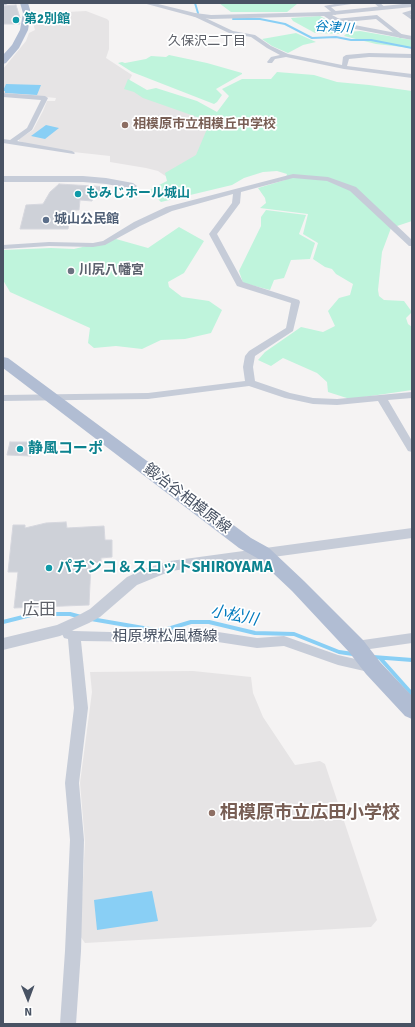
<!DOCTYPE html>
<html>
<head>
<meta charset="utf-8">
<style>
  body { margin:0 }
  #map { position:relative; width:415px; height:1027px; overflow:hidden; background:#f5f3f3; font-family:Signika,sans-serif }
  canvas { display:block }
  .frame { position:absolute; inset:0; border:4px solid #485263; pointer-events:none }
  .north { position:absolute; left:8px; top:979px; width:40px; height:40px; -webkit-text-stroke:3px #fff; paint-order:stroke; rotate:179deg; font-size:11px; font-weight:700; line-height:16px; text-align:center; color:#485263 }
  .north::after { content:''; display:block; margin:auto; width:14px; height:18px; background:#485263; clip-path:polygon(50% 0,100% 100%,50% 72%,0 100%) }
</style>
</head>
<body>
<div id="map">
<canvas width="415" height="1027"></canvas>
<div class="frame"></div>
<div class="north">N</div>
</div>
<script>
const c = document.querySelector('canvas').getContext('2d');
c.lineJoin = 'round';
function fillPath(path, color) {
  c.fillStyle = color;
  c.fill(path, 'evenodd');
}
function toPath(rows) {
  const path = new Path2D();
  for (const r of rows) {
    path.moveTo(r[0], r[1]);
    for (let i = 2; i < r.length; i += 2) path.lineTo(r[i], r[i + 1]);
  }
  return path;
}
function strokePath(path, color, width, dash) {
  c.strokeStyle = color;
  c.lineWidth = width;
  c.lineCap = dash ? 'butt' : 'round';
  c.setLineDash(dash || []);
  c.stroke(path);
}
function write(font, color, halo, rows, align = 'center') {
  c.font = font + ' Signika,"Noto Sans JP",sans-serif';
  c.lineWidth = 3.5;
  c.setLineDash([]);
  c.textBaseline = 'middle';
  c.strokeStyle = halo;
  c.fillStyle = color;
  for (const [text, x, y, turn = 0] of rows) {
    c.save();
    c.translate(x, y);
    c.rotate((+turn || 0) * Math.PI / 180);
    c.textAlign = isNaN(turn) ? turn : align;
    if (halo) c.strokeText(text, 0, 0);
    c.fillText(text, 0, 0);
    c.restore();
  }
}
const education = toPath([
  [86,11,107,19,109,21,109,49,106,58,132,75,127,85,214,120,208,157,167,177,158,171,146,168,110,162,110,156,64,151,34,146,19,141,19,139,33,130,43,111,47,101,55,101,56,98,3,93,3,69,26,41,29,33,35,30,33,23,33,16,48,13],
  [193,671,251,677,253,693,263,717,295,765,320,761,325,764,377,920,371,927,85,943,80,936,85,842,80,783,92,692,90,672]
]);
const green = toPath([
  [219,3,303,3,297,4,287,12,231,12],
  [320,16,346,30,342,34,315,33,293,21,291,18],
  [360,31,412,40,412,48,376,44,344,36,348,32],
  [296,33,316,42,303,45,288,53,272,46,262,39],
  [169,55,207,63,242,73,242,74,216,89,222,95,217,102,214,104,132,72,118,63,122,62,125,63,146,59,151,56,166,57],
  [277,72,314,75,337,82,369,85,412,91,412,221,391,228,382,252,378,290,379,296,384,300,404,301,412,312,406,318,408,324,412,327,412,390,350,399,328,392,327,382,317,373,283,358,271,366,258,360,265,352,301,327,323,332,335,326,328,311,339,298,350,295,353,284,336,274,332,269,325,267,313,259,318,243,303,234,308,214,260,208,266,203,265,198,258,188,285,180,287,174,277,171,263,172,244,178,232,185,161,202,149,190,167,181,165,173,196,155,207,129,206,123,197,117,143,98,134,92,124,89,128,79,147,90,156,88,197,101,217,112,229,96,222,89,242,79,271,79],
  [266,210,306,215,299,234,315,243,310,259,291,260,284,278,274,280,270,290,243,283,239,271,261,226,261,217],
  [179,227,204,241,184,273,168,282,169,287,182,297,209,301,222,310,211,333,185,339,161,340,142,349,116,346,94,348,88,343,90,328,10,292,3,280,3,250,51,248,74,249,116,239,148,248]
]);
const water = toPath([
  [6,84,41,85,37,95,5,93,5,91,3,91],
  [46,125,59,128,45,139,31,136],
  [152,891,158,921,97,930,94,900]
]);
const streamFar1 = toPath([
  [195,3,198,13],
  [233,19,260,19,285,24,312,38,336,37,351,40,371,40,412,48]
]);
const stream = toPath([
  [91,619,161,631,191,622,209,622,255,633,294,634,339,652,353,654],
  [3,622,35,614,70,614,81,617],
  [373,657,412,660],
  [380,658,412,694]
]);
const building = toPath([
  [16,5,20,18,18,18,20,24,3,24,3,6,16,5],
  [59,184,109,187,106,197,93,198,92,201,80,200,79,210,72,210,68,229,20,229,26,205,43,204,50,192,59,184],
  [10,442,33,442,31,456,7,455,10,442],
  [66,522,67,528,104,526,105,540,112,540,112,557,101,558,101,562,91,563,89,605,14,608,18,572,8,572,13,525,25,525,25,528,46,523,66,522]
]);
const minor = toPath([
  [3,3,9,3,6,5,3,5,3,3],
  [340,3,358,3,331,7,338,13,335,15,324,6,340,3],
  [374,3,380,3,386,8,381,9,374,3],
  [412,10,412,14,410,14,412,15,412,20,402,13,412,10],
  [195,13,233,31,255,35,271,46,288,54,342,65,343,57,346,55,369,53,412,54,412,58,369,57,349,59,347,66,412,74,412,78,344,69,286,57,275,59,272,63,268,63,267,62,271,57,280,55,267,48,251,37,229,33,193,16,192,15,195,13],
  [377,15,404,36,404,38,400,38,376,19,335,23,332,21,335,19,377,15],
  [3,93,45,96,48,98,32,130,17,141,72,151,75,153,74,154,3,143,3,139,10,140,27,128,41,100,3,97,3,93],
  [293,174,328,177,356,187,412,240,412,246,409,246,350,191,327,181,293,178,241,192,240,203,217,234,243,282,299,300,300,302,293,331,255,356,253,367,255,381,290,393,313,398,337,399,412,392,412,398,388,400,412,441,412,452,408,451,378,401,337,405,313,404,285,398,249,386,148,399,3,401,3,395,148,393,245,381,243,367,245,356,249,351,286,328,291,303,237,286,209,234,232,203,233,194,172,211,140,226,105,245,93,247,49,246,3,249,3,245,49,242,93,243,103,241,134,222,166,207,293,174],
  [68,629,74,631,110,632,205,630,257,638,284,636,338,655,373,663,377,664,379,668,377,672,373,673,338,665,284,646,257,648,205,640,153,642,81,641,88,708,79,783,84,840,81,951,76,1024,60,1024,65,951,70,840,65,783,74,708,68,639,64,638,62,634,64,630,68,629],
  [412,633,412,643,356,651,352,650,350,646,352,642,356,641,412,633]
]);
const tertiary = toPath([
  [143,3,154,3,195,13,211,15,326,12,412,3,412,7,332,15,349,24,412,36,412,40,345,27,333,22,324,16,211,19,195,17,143,3],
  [3,176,83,176,106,178,133,183,137,186,133,189,106,184,83,182,3,182,3,176],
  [412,528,412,538,171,571,137,585,100,617,89,623,60,636,3,650,3,638,57,625,79,615,90,609,127,577,144,569,170,561,412,528]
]);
const primary = toPath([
  [20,3,28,3,31,13,28,30,19,48,6,63,3,64,3,55,12,45,20,30,23,13,20,3],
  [3,357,8,358,251,538,269,548,304,581,363,640,380,662,412,696,412,719,405,716,366,674,349,652,292,591,257,558,239,548,3,368,3,357]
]);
const markers = [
  [16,20,4,"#0f9aa8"],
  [125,125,4,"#8d6e63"],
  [78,194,4,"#0f9aa8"],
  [46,220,4,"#5c6f8a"],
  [71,271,4,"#6b7280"],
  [20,449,4,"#0f9aa8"],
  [49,568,4,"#0f9aa8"],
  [212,813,4,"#8d6e63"]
];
const farCulturenames = [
  ["第2別館",24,20],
  ["もみじホール城山",86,194]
];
const farWaternames = [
  ["谷津川",334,28,4]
];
const farNeighbourhoodnames = [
  ["久保沢二丁目",207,42]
];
const farEducationnames = [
  ["相模原市立相模丘中学校",133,125]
];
const farServicenames = [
  ["城山公民館",54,220]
];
const farWorshipnames = [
  ["川尻八幡宮",79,271]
];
const cultureNames = [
  ["静風コーポ",28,449],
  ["パチンコ＆スロットSHIROYAMA",57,568]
];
const streetNames = [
  ["鍛冶谷相模原線",187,499,37],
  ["相原堺松風橋線",165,637]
];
const waterNames = [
  ["小松川",234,616,11]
];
const quarterNames = [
  ["広田",39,611]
];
const nearEducationnames = [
  ["相模原市立広田小学校",220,813]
];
fillPath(education, '#e6e4e5');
fillPath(green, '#bff4dc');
fillPath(water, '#89cff5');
strokePath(streamFar1, '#89cff5', 2);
strokePath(stream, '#89cff5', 4);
fillPath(building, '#ced1d8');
strokePath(building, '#d6d7de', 1);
fillPath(minor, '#c6ccd8');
fillPath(tertiary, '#c6ccd8');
fillPath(primary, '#b1bdd3');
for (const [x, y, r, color] of markers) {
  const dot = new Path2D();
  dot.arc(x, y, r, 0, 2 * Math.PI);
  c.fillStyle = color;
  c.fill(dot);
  strokePath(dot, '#fff', 1.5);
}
write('bold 13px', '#0d838f', '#fff', farCulturenames, 'left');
write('italic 13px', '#007abe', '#fff', farWaternames);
write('13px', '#5e6169', '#fff', farNeighbourhoodnames);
write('bold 13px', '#785e54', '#fff', farEducationnames, 'left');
write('bold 13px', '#4e5e75', '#fff', farServicenames, 'left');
write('bold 13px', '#5b616d', '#fff', farWorshipnames, 'left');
write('bold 15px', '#0d838f', '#fff', cultureNames, 'left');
write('15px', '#485263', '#fff', streetNames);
write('italic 16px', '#007abe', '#fff', waterNames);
write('17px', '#5e6169', '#fff', quarterNames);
write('bold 18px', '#785e54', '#fff', nearEducationnames, 'left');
</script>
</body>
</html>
